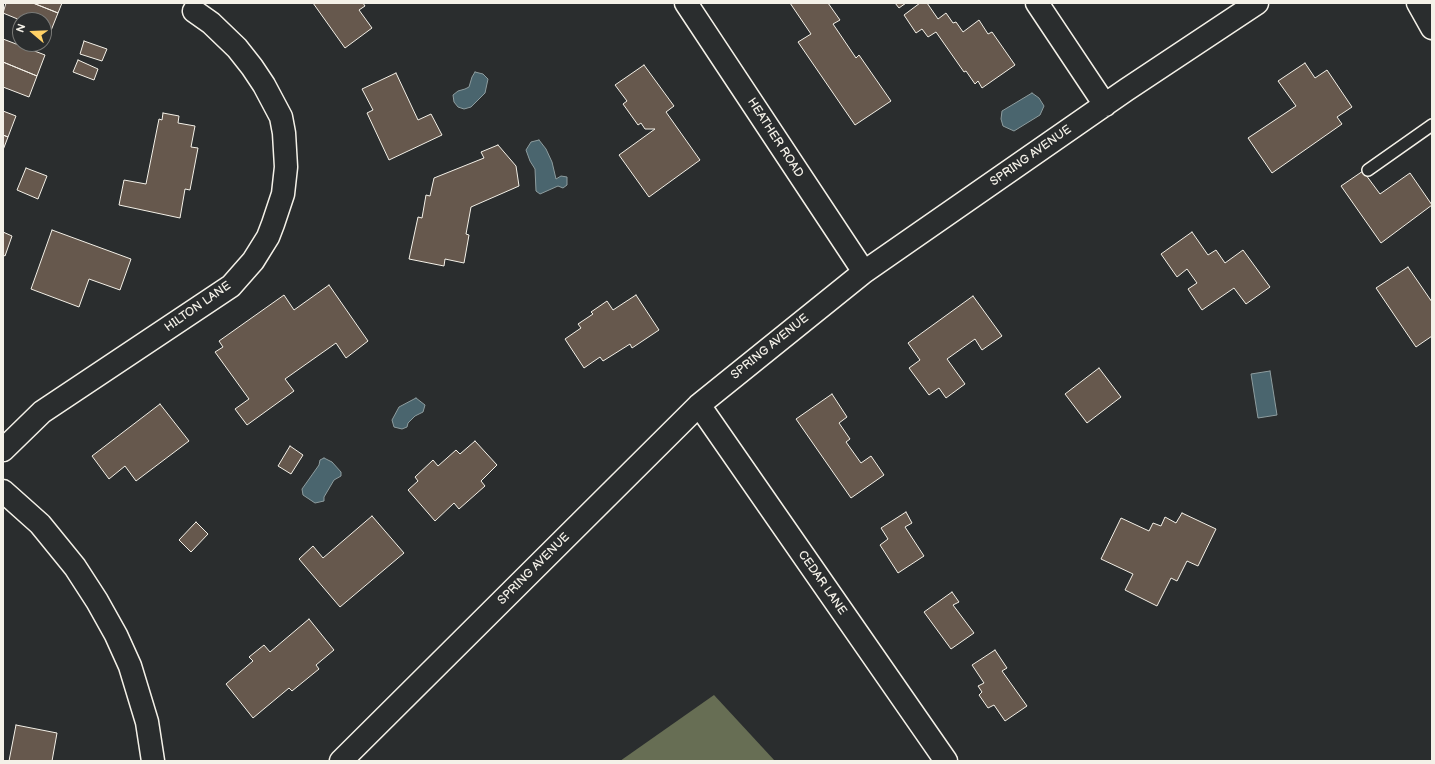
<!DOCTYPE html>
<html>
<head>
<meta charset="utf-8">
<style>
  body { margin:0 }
  #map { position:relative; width:1435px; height:764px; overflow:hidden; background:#2a2d2e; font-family:"Balsamiq Sans",sans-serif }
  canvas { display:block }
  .frame { position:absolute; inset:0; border:4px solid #f4f1e8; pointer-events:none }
  .north { position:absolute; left:12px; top:12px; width:40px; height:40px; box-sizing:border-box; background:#2a2d2e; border:1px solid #7b7b78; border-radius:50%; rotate:289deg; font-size:11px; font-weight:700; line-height:16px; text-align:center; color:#f4f1e8 }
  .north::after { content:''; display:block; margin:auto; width:14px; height:18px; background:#ffd166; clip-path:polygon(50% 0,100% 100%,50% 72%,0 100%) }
</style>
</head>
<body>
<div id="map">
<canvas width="1435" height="764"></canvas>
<div class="frame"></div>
<div class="north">N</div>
</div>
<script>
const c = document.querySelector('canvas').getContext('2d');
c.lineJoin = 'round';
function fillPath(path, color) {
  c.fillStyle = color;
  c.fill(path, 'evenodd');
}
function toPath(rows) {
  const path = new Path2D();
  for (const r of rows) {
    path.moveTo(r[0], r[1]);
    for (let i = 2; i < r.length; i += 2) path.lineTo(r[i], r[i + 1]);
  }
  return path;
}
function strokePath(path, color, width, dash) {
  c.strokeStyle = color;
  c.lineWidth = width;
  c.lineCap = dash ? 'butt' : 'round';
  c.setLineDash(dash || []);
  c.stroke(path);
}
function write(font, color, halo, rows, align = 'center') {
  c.font = font + ' "Balsamiq Sans",sans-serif';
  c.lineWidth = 3;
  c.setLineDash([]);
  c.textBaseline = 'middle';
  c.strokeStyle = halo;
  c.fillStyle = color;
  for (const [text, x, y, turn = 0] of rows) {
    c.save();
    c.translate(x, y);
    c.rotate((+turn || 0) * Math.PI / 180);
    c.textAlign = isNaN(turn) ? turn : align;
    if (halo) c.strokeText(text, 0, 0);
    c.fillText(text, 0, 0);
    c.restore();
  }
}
const green = toPath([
  [714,695,775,761,620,761]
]);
const water = toPath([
  [475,72,483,74,488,79,485,93,471,107,464,109,458,107,454,102,453,95,458,91,465,89,469,87,472,77,475,72],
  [1032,93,1039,98,1044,106,1040,115,1014,131,1003,126,1001,119,1002,111,1032,93],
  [539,140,546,149,552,162,556,179,561,176,567,177,567,185,563,188,558,186,540,194,536,191,535,169,530,161,526,150,531,142,539,140],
  [1270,371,1277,415,1258,418,1251,374,1270,371],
  [416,398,425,405,423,412,415,416,408,423,407,427,402,429,394,427,392,420,399,407,416,398],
  [324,458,332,462,341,472,341,476,334,480,324,497,324,501,315,503,303,495,302,489,319,465,320,460,324,458]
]);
const building = toPath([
  [6,3,33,3,58,13,50,33,44,30,44,20,20,20,3,13,6,3],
  [33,3,62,3,58,13,33,3],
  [313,3,363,3,365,6,359,10,372,28,345,48,313,3],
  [790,3,828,3,840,20,833,24,856,58,859,55,891,101,855,125,798,42,811,34,790,3],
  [895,3,906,3,899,8,895,3],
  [920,3,927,3,938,19,946,13,953,23,956,22,963,32,979,20,988,34,992,32,1015,65,982,88,978,81,975,84,966,71,964,72,936,32,928,37,922,29,916,33,904,15,920,3],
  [3,39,45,55,37,76,3,62,3,39],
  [84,41,107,49,102,61,80,54,84,41],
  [78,60,98,69,94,80,73,72,78,60],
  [3,62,37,76,29,97,3,87,3,62],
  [1305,63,1315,78,1327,70,1352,107,1337,117,1342,124,1272,173,1248,138,1296,106,1278,81,1305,63],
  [644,65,674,106,666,112,700,160,649,197,619,155,655,129,645,129,641,123,638,125,623,104,627,101,615,85,644,65],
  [396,73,418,120,431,114,442,135,389,160,367,113,373,110,362,89,396,73],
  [3,111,16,116,8,137,3,135,3,111],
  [163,113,179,116,178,123,195,126,191,147,198,148,190,190,185,189,180,218,119,205,124,180,146,184,159,119,162,120,163,113],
  [3,135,8,137,3,150,3,135],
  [498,145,516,166,519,186,471,207,466,234,469,235,464,263,445,259,444,266,409,259,418,217,422,218,426,195,430,196,434,178,484,158,481,152,498,145],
  [26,168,47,176,38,199,17,190,26,168],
  [1363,171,1380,194,1410,173,1432,205,1381,243,1341,186,1363,171],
  [52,230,131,259,120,290,89,279,79,307,31,289,52,230],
  [3,232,12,236,5,256,3,255,3,232],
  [1192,232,1208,255,1216,250,1225,263,1243,250,1270,287,1246,304,1234,288,1202,310,1188,289,1197,283,1187,269,1177,277,1161,254,1192,232],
  [1408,267,1432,302,1432,336,1416,347,1376,288,1408,267],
  [329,285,368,341,346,358,336,343,285,379,294,391,247,425,235,409,249,399,215,352,223,347,219,341,284,295,294,310,329,285],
  [636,295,659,330,632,348,630,344,603,361,600,357,584,368,565,339,581,328,578,324,593,314,591,312,607,301,613,310,636,295],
  [973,296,1002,336,982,350,975,339,947,359,965,384,946,398,939,388,929,395,909,368,920,360,908,343,973,296],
  [1099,368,1121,397,1087,423,1065,394,1099,368],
  [832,394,847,417,839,423,850,439,846,442,861,463,871,456,884,475,851,498,796,419,832,394],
  [160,404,189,441,136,481,125,466,109,479,92,456,160,404],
  [475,441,497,465,481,481,485,486,459,509,454,503,435,521,408,490,418,481,415,477,433,460,438,466,456,450,460,454,475,441],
  [290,446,303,455,291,474,278,466,290,446],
  [906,512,912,523,905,527,924,556,898,573,880,545,888,539,881,528,906,512],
  [1182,513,1216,529,1198,566,1187,561,1177,581,1171,578,1157,606,1125,590,1133,574,1101,559,1121,518,1149,531,1153,523,1161,526,1165,517,1176,523,1182,513],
  [372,516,404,553,340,607,299,559,313,546,323,558,372,516],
  [196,522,208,534,191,552,179,540,196,522],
  [952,592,959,602,953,605,974,633,951,649,924,612,952,592],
  [309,619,334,650,316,665,319,669,292,691,289,688,253,718,226,684,253,661,249,657,264,645,270,652,309,619],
  [995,650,1007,668,1002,671,1027,706,1005,721,994,705,988,708,979,695,982,692,978,686,984,683,972,665,995,650],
  [16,725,57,733,52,761,9,761,16,725]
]);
const service = toPath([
  [1368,170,1432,125]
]);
const minor = toPath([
  [686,3,864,272],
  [1037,3,1105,105],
  [1418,3,1432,28],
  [699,405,946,761],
  [3,450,42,412,231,286,253,261,268,237,273,224,283,194,286,167,284,133,281,117,264,85,252,67,237,48,211,23,194,11],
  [3,491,40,524,75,567,97,601,116,635,130,666,147,722,153,761],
  [341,761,699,405,864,272,1126,90,1257,3]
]);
const streetNames = [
  ["HEATHER ROAD",775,138,57],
  ["SPRING AVENUE",1031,156,-35],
  ["HILTON LANE",198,307,-35],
  ["SPRING AVENUE",770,347,-39],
  ["SPRING AVENUE",534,569,-45],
  ["CEDAR LANE",822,583,55]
];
fillPath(green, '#676e54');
fillPath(water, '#4a656e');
strokePath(water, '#8e9d9f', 1);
fillPath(building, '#66584d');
strokePath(building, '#f4f1e8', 1);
strokePath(service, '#f4f1e8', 14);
strokePath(minor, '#f4f1e8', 25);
strokePath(service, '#2a2d2e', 11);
strokePath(minor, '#2a2d2e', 22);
write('12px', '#f4f1e8', '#2a2d2e', streetNames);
</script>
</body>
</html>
